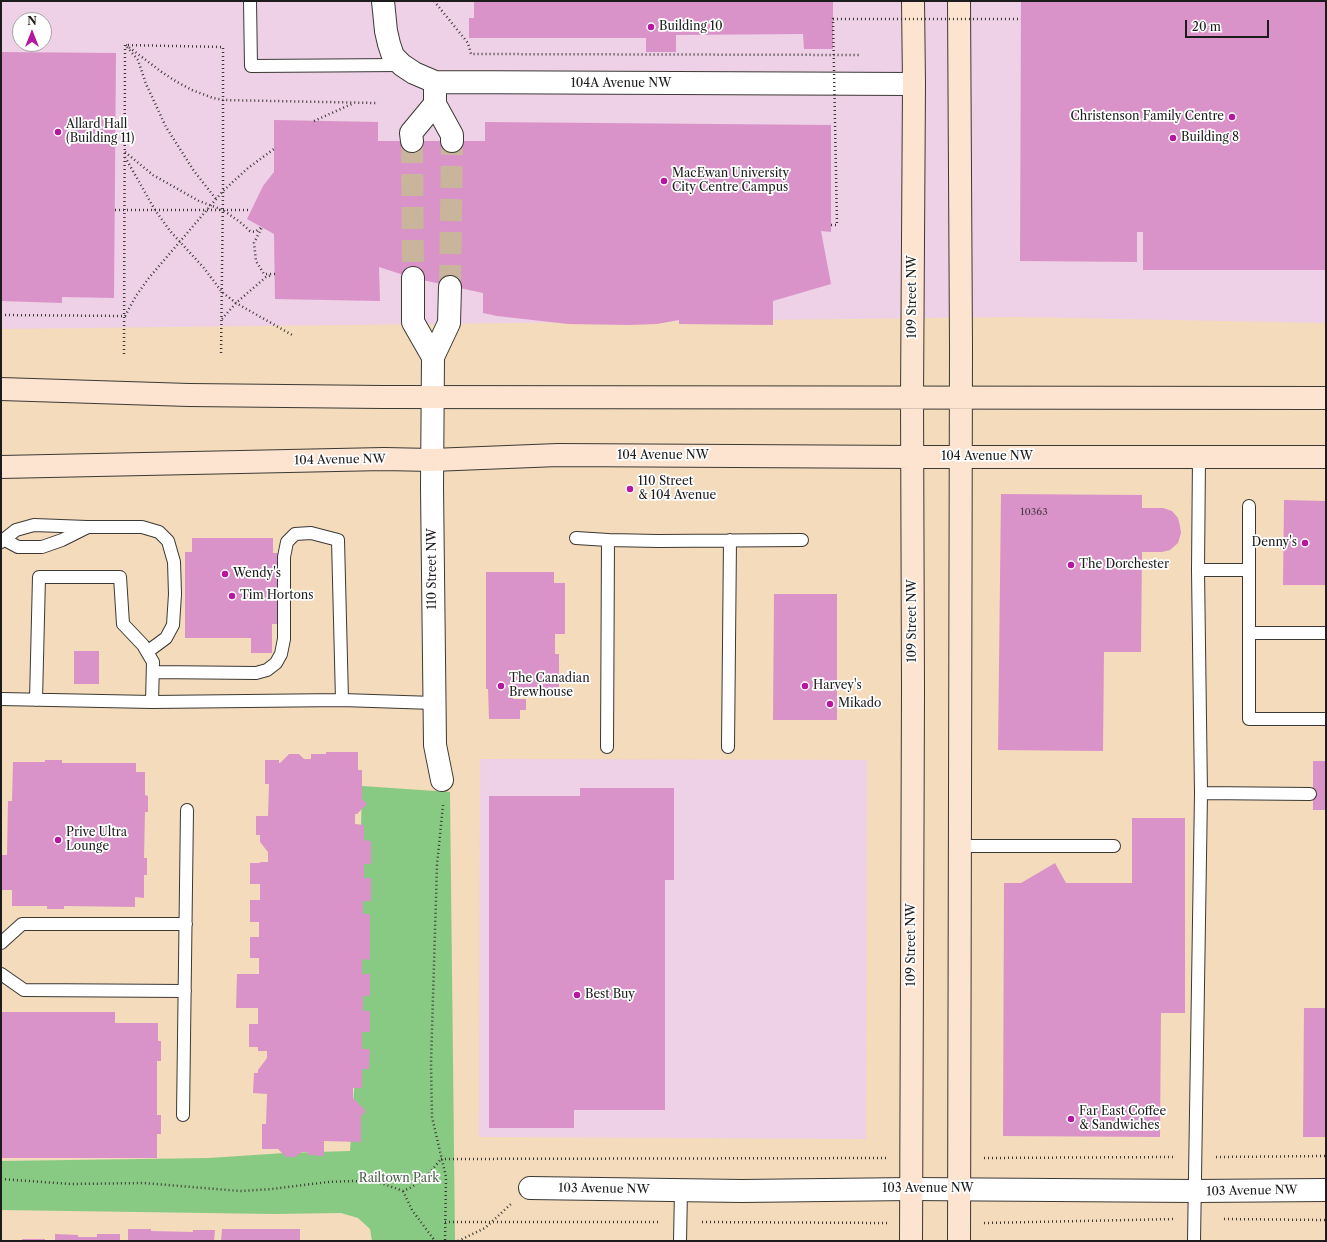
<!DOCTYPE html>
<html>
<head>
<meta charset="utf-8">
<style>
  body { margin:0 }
  #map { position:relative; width:1327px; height:1242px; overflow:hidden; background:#f3dbbb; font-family:"Libre Caslon Text",serif }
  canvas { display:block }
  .frame { position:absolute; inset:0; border:2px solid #1c1c1c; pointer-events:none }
  .north { position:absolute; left:12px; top:12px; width:40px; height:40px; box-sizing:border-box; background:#fff; border:1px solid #a4a4a4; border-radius:50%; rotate:0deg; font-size:11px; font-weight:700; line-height:16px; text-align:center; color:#1c1c1c }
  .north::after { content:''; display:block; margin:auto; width:14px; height:18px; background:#b5179e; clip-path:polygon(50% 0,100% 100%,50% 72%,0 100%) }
  .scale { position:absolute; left:1185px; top:20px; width:84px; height:18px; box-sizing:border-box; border:2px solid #1c1c1c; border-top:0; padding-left:5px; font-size:12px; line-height:14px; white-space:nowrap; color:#1c1c1c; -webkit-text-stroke:3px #fff; paint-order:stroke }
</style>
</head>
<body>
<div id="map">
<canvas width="1327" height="1242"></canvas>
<div class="frame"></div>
<div class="north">N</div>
<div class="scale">20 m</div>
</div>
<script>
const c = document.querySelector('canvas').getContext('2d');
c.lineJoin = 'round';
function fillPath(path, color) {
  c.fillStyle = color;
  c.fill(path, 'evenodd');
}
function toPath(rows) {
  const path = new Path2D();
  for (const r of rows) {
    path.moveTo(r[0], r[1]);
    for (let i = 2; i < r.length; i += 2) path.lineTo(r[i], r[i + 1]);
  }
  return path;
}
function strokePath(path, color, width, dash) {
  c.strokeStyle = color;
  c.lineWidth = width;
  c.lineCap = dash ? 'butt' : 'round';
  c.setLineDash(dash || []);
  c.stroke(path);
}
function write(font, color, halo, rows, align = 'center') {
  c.font = font + ' "Libre Caslon Text",serif';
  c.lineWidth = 3.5;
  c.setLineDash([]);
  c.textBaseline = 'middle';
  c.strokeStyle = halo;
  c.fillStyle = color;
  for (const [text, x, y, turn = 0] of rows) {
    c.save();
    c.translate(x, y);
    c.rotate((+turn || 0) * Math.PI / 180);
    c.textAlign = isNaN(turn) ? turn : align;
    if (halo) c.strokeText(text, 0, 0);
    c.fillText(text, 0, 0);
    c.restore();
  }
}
const built = toPath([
  [1,1,1326,1,1326,323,1017,317,1,329],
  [20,20,44,20,44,44,20,44],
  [480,759,867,760,866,1139,479,1137]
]);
const green = toPath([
  [362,786,450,792,455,1241,372,1241,370,1229,358,1218,341,1213,274,1214,1,1210,1,1161,209,1158,285,1153,350,1151,355,1076]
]);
const building = toPath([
  [474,1,833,1,833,49,804,49,803,34,676,35,676,52,646,52,646,38,469,38,469,18,474,18],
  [1021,1,1326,1,1326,270,1143,270,1143,232,1137,232,1137,262,1020,261],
  [1,52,116,53,114,298,62,297,62,303,1,301],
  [274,120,378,122,378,141,485,141,485,122,831,125,831,232,821,231,831,284,773,301,773,325,679,324,679,320,657,324,629,325,568,324,497,316,483,313,483,293,413,278,379,267,380,301,275,299,274,234,247,219,263,186,274,172],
  [1001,494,1142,495,1142,508,1163,508,1172,511,1178,518,1180,526,1181,533,1178,543,1170,550,1162,552,1142,552,1141,652,1104,652,1103,751,998,750],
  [1284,500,1326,501,1326,585,1283,585],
  [192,538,273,538,273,553,279,553,279,624,272,624,272,653,251,653,251,638,185,638,185,552,192,552],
  [486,572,554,572,554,583,565,583,565,634,555,634,555,654,559,654,559,690,539,690,539,696,528,696,528,690,513,690,513,699,526,699,526,710,520,710,520,719,489,719,488,689,486,689],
  [774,594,837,594,837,720,773,720],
  [74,651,99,651,99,684,74,684],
  [326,752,358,752,358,770,362,770,362,799,367,804,357,814,355,814,355,824,364,825,364,840,371,841,371,864,364,864,364,878,371,878,371,901,363,901,363,914,370,914,370,960,362,959,362,974,370,974,370,996,363,996,363,1011,370,1011,370,1032,362,1032,362,1049,370,1049,369,1069,362,1069,362,1088,353,1088,353,1098,365,1110,365,1112,361,1116,361,1142,324,1141,324,1156,308,1155,308,1152,302,1152,295,1157,286,1157,278,1149,262,1149,262,1124,266,1124,267,1094,253,1093,254,1073,258,1073,258,1070,267,1058,267,1051,258,1051,258,1047,249,1047,249,1024,258,1024,258,1008,236,1008,237,974,259,974,259,958,250,958,250,937,259,937,259,922,250,922,250,900,260,900,260,884,250,884,250,863,260,863,260,862,268,862,268,852,260,842,260,835,256,835,256,816,268,816,269,784,265,784,265,760,279,760,279,763,280,763,289,754,299,754,304,759,311,759,311,754,326,754],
  [45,760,62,760,62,763,136,763,136,772,145,772,145,795,148,796,148,812,145,812,144,858,147,858,147,875,144,875,144,898,135,897,135,907,64,906,64,909,47,909,47,906,12,906,12,890,2,890,2,855,7,855,8,801,12,801,13,762,45,762],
  [1313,761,1326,761,1326,810,1313,810],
  [580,788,674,788,674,880,665,880,665,1110,574,1110,574,1128,489,1128,489,796,580,796],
  [1132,818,1185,818,1185,1013,1161,1013,1160,1137,1003,1136,1004,883,1021,883,1055,863,1066,883,1132,883],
  [1304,1008,1326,1008,1326,1137,1303,1137],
  [1,1012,115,1012,115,1023,158,1023,158,1041,161,1041,161,1061,157,1061,157,1115,161,1115,161,1134,157,1134,157,1158,1,1158],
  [128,1229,151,1229,151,1231,193,1232,193,1230,215,1230,214,1241,128,1241],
  [222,1229,300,1229,300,1241,221,1241],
  [55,1234,78,1235,78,1237,97,1237,97,1234,120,1234,120,1241,55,1241],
  [22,1239,45,1239,45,1241,22,1241]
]);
const minorTunnel = toPath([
  [412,141,413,278],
  [450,287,452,141]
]);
const path = toPath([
  [434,1,468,43,471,54,860,55],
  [126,45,163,73,177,82,192,90,213,98,223,100,376,103],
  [127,47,138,60,146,84,166,127,194,171,216,199],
  [314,121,354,103],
  [125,152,153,175,199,201,223,210,240,222,250,231,255,232,262,227,254,243,256,261,264,274,275,274],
  [125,157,155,210,170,231,204,268,222,292,236,303,294,336],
  [1,315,125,316,136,296,148,279,223,191,248,168,274,149],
  [222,319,236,303,266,277,272,275],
  [124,354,125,45,223,47,223,191,221,356],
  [443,805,437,865,431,1063,432,1117,446,1177,445,1241],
  [1216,1157,1326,1156],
  [984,1158,1175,1157],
  [441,1159,887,1158],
  [1,1179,71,1184,144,1183,240,1191,272,1189,328,1182,352,1181,381,1183,403,1191,412,1187,428,1175,441,1159],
  [403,1191,412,1210,435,1241],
  [1224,1219,1326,1220],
  [445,1222,661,1222],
  [702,1222,887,1223],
  [984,1223,1175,1219],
  [458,1241,485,1228,511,1204]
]);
const service = toPath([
  [250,1,251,66,402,65],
  [1249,506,1249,570],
  [576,538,608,540],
  [5,540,18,547,42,547,62,540,86,528],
  [1,542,16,530,34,525,87,527,142,527,159,532,168,541,174,562,175,594,173,625,166,638,147,652],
  [1198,570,1249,570,1249,719,1326,719],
  [1249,633,1326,633],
  [153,672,256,673,267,670,276,663,281,654,284,639,284,557,287,542,295,534,311,533,338,540,342,700],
  [1,699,152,702,342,700,434,703],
  [36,700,39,577,120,577,123,624,143,645,153,662,152,702],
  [607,747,608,540,658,541,802,540],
  [728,747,730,540],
  [1201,793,1310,794],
  [961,846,1114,846],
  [1,943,22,924,186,924],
  [1,974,24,990,185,991],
  [183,1115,187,810],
  [680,1241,681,1190],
  [1194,1241,1201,793,1198,570,1199,457]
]);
const minor = toPath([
  [383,1,386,31,389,44,393,56,402,65,414,73,435,82,914,84],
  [435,82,435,104,452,135,452,141],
  [412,141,411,133,435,104],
  [413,278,413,322,433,357],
  [442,780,435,745,432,487,433,357,449,323,450,287],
  [530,1188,742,1191,911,1189]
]);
const tertiary = toPath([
  [911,1189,1195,1191,1326,1190]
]);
const secondary = toPath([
  [1,389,189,395,382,397,1326,398],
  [1,467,384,459,432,460,558,455,913,457,1326,457],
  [911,1241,913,690,912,397,914,84,913,1],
  [959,1241,961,346,959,1]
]);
const pathBridge = toPath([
  [115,210,251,210],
  [831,225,837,225,833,19,1021,19]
]);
const markers = [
  [651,27,4,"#b5179e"],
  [1232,117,4,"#b5179e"],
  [58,132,4,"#b5179e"],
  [1173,138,4,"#b5179e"],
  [664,181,4,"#b5179e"],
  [630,489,4,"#b5179e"],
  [1305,543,4,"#b5179e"],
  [1071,565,4,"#b5179e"],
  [225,574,4,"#b5179e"],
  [232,596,4,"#b5179e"],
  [501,686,4,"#b5179e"],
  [805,686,4,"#b5179e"],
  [830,704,4,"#b5179e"],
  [58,840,4,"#b5179e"],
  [577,995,4,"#b5179e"],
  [1071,1119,4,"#b5179e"]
];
const numberNames = [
  ["10363",1034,512]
];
const poiNames = [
  ["Building 10",659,27],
  ["Christenson Family Centre",1224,117,"right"],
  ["Allard Hall",66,125],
  ["(Building 11)",66,139],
  ["Building 8",1181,138],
  ["MacEwan University",672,174],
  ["City Centre Campus",672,188],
  ["110 Street",638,482],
  ["& 104 Avenue",638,496],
  ["Denny's",1297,543,"right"],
  ["The Dorchester",1079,565],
  ["Wendy's",233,574],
  ["Tim Hortons",240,596],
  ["The Canadian",509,679],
  ["Brewhouse",509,693],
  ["Harvey's",813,686],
  ["Mikado",838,704],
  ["Prive Ultra",66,833],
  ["Lounge",66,847],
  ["Best Buy",585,995],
  ["Far East Coffee",1079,1112],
  ["& Sandwiches",1079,1126]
];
const streetNames = [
  ["104A Avenue NW",621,84],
  ["109 Street NW",913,297,-90],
  ["104 Avenue NW",663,456],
  ["104 Avenue NW",987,457],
  ["104 Avenue NW",340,460,-1],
  ["110 Street NW",433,569,-90],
  ["109 Street NW",913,621,-90],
  ["109 Street NW",912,945,-90],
  ["103 Avenue NW",604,1189,1],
  ["103 Avenue NW",928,1189],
  ["103 Avenue NW",1252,1191,-1]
];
const parkNames = [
  ["Railtown Park",399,1179]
];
fillPath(built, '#eed0e7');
fillPath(green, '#88ca83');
fillPath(building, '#da93c8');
strokePath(minorTunnel, '#c8b59b', 22, [22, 11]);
strokePath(service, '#3c3934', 14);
strokePath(minor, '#3c3934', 24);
strokePath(tertiary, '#3c3934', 24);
strokePath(secondary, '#3c3934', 24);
strokePath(path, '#3c3934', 2.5, [1, 3]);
strokePath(service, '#fff', 12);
strokePath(minor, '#fff', 22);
strokePath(tertiary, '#fff', 22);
strokePath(secondary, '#fde4d1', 22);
strokePath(pathBridge, '#3c3934', 2.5, [1, 3]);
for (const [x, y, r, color] of markers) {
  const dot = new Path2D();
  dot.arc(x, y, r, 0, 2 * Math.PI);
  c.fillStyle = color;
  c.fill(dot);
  strokePath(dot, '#fff', 1.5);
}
write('10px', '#4c3a47', null, numberNames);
write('12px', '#1c1c1c', '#fff', poiNames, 'left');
write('12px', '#1c1c1c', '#fff', streetNames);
write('12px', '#476245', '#fff', parkNames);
</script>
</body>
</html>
